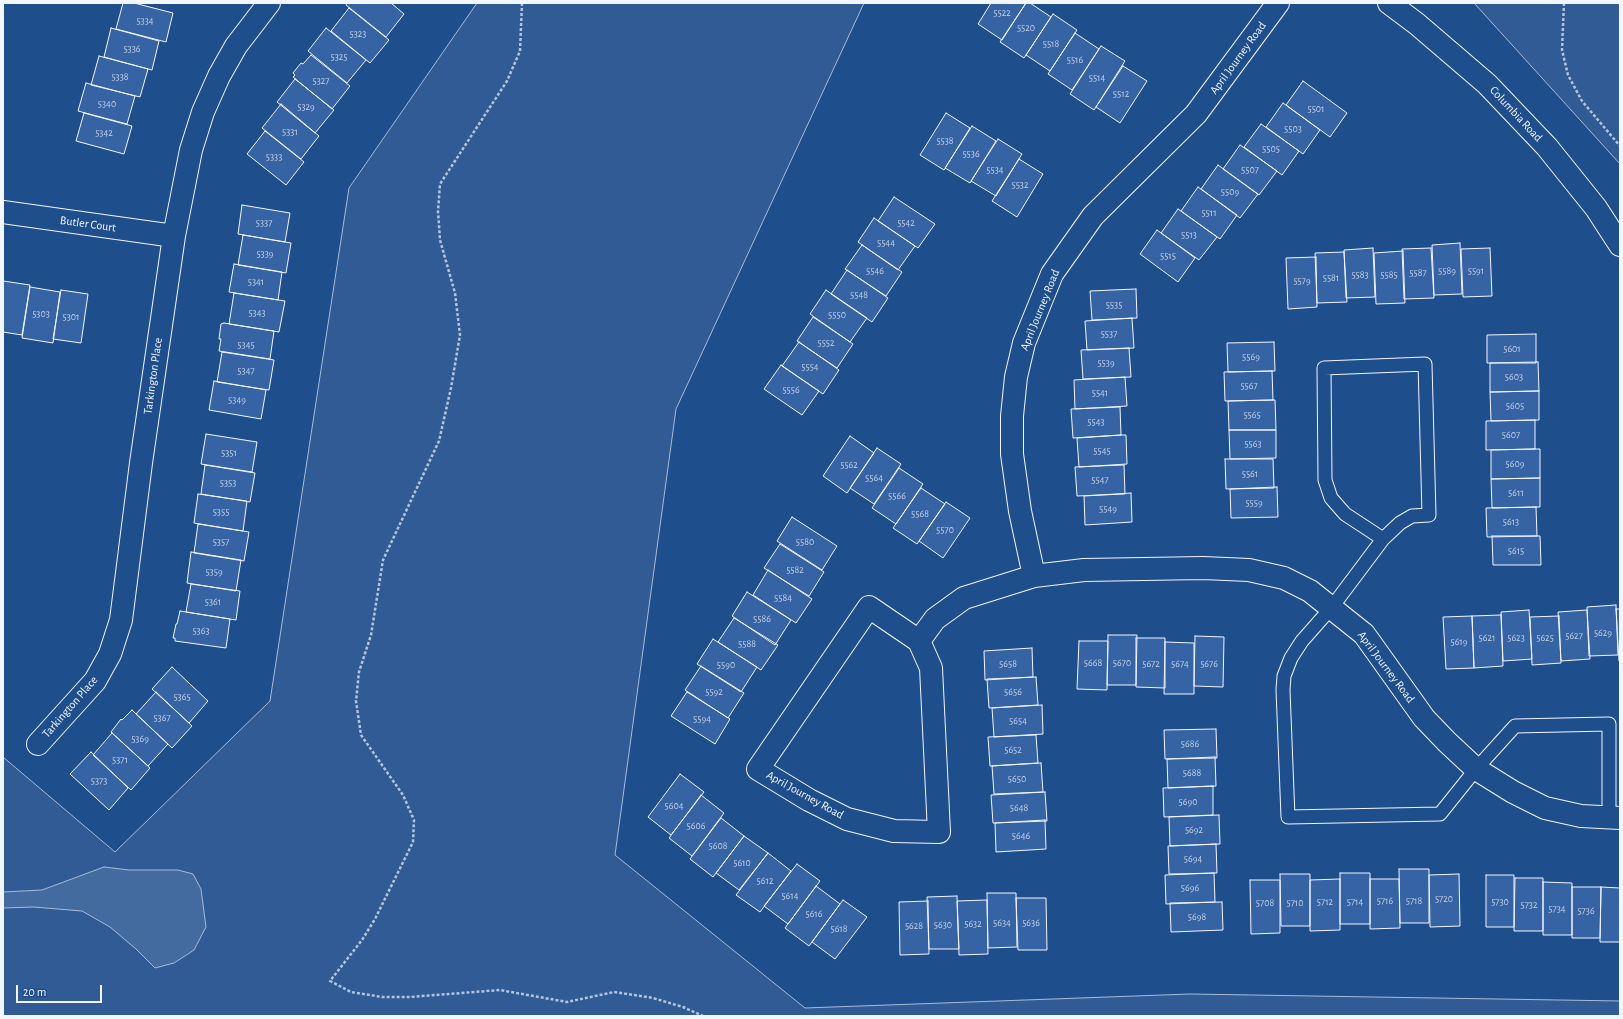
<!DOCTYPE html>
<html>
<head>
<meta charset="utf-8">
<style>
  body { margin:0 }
  #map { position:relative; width:1623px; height:1019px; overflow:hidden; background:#1f4e8c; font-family:"Alegreya Sans",sans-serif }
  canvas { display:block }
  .frame { position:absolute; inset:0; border:4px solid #f2f6ff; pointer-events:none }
  .scale { position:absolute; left:16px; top:985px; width:86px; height:18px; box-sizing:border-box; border:2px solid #f2f6ff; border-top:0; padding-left:5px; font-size:12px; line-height:14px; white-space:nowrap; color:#f2f6ff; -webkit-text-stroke:3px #1f4e8c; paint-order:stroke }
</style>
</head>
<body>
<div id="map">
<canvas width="1623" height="1019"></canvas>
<div class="frame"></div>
<div class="scale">20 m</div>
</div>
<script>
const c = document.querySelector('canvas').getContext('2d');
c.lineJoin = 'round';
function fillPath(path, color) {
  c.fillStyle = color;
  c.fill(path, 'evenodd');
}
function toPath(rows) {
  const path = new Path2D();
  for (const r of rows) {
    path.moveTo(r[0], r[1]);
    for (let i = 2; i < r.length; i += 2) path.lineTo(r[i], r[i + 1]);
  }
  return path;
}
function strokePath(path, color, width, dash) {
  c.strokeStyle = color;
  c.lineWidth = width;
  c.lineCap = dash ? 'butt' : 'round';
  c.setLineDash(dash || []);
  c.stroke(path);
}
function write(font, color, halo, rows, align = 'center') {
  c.font = font + ' "Alegreya Sans",sans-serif';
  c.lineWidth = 3;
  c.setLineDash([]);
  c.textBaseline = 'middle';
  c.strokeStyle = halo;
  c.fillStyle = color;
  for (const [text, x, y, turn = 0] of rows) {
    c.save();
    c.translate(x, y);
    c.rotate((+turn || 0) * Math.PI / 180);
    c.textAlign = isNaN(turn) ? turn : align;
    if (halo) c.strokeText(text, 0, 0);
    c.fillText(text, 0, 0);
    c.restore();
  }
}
const built = toPath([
  [477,3,864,3,676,409,615,855,805,1008,1190,994,1620,1001,1620,1016,3,1016,3,757,115,852,270,701,349,188,477,3],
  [1474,3,1620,3,1620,164,1474,3]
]);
const water = toPath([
  [104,867,129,870,178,870,193,874,201,889,206,927,194,950,174,963,155,968,136,949,110,927,82,911,33,907,3,908,3,892,42,890,104,867]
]);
const building = toPath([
  [123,3,134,3,173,13,166,42,116,29,123,3],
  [347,3,391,3,404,14,386,37,346,5,347,3],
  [991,3,1026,3,1002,40,978,24,991,3],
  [1026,3,1030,3,1051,17,1024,58,1000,42,1026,3],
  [349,8,389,40,370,63,331,31,349,8],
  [1053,14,1077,30,1050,71,1026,55,1053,14],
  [111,28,159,41,152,70,104,57,111,28],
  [326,28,366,60,347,83,308,51,326,28],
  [1075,33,1099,49,1072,90,1048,74,1075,33],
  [1101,46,1125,61,1094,110,1070,94,1101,46],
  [311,55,350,86,332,109,293,77,295,75,293,73,301,63,303,64,311,55],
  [99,56,148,69,140,97,91,85,99,56],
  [1123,66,1147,81,1120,123,1096,107,1123,66],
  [295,79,334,110,315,133,277,102,295,79],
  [1303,81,1347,113,1330,137,1286,105,1303,81],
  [86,83,135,96,127,124,78,111,86,83],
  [1283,103,1320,130,1303,154,1266,127,1283,103],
  [281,104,319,136,301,159,262,128,281,104],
  [84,113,132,126,124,154,76,141,84,113],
  [946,113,970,128,944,170,920,155,946,113],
  [1261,124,1299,151,1282,175,1244,147,1261,124],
  [972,126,996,141,970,183,945,168,972,126],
  [265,131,304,162,286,185,247,154,265,131],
  [998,139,1022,154,996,196,971,181,998,139],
  [1240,145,1277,171,1259,195,1223,169,1240,145],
  [1019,159,1043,174,1017,217,992,201,1019,159],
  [1218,165,1258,194,1240,218,1201,189,1218,165],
  [1198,187,1237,215,1220,239,1181,211,1198,187],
  [894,197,935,224,918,248,878,221,894,197],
  [242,205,290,213,285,242,238,234,242,205],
  [1178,209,1217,237,1199,260,1161,233,1178,209],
  [874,218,915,246,898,270,858,242,874,218],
  [1157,230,1195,258,1178,282,1140,254,1157,230],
  [243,235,291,243,286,273,238,265,243,235],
  [1460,243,1462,294,1434,295,1432,245,1460,243],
  [862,245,902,272,886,296,845,269,862,245],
  [1373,248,1375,297,1346,298,1344,250,1373,248],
  [1431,248,1434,298,1404,299,1402,249,1431,248],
  [1490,248,1492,296,1463,297,1461,249,1490,248],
  [1403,251,1405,303,1376,304,1374,253,1403,251],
  [1344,252,1347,302,1317,303,1315,253,1344,252],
  [1316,257,1317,307,1288,309,1286,258,1316,257],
  [234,264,282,272,278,300,229,292,234,264],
  [847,270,888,298,872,322,831,294,847,270],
  [3,281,30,285,22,335,3,332,3,281],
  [30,287,60,292,53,343,22,338,30,287],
  [1136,289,1137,318,1092,320,1090,291,1136,289],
  [61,290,88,294,81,343,53,339,61,290],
  [826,290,867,318,850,342,810,314,826,290],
  [234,293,285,301,279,332,229,324,234,293],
  [813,317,853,344,837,368,797,341,813,317],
  [1132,318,1134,348,1087,350,1085,321,1132,318],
  [224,323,274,331,270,359,219,351,221,339,219,339,221,324,224,323],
  [1536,334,1536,363,1487,363,1487,335,1536,334],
  [799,342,839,370,823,394,782,366,799,342],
  [1274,342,1275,371,1228,372,1227,343,1274,342],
  [1129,348,1131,377,1083,379,1081,350,1129,348],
  [222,352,274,360,269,390,217,382,222,352],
  [1538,362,1539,391,1490,392,1490,363,1538,362],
  [781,365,819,391,802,415,764,389,781,365],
  [1272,371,1273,400,1225,401,1224,372,1272,371],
  [1125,377,1127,406,1075,409,1074,380,1125,377],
  [214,381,266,390,261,419,209,410,214,381],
  [1539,391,1539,420,1491,421,1490,392,1539,391],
  [1273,400,1275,400,1276,430,1229,430,1228,401,1273,400],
  [1120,407,1121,435,1073,438,1071,409,1120,407],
  [1535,420,1535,449,1486,450,1486,421,1535,420],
  [1229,430,1276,430,1276,458,1230,459,1229,430],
  [206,434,257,442,252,472,201,464,206,434],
  [1121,435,1126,435,1127,464,1079,467,1077,438,1121,435],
  [850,436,874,453,847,493,823,476,850,436],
  [877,448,901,464,874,504,850,488,877,448],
  [1535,449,1540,449,1540,478,1491,479,1491,450,1535,449],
  [1225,459,1273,459,1274,488,1226,489,1225,459],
  [205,465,255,473,250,502,201,494,205,465],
  [1124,465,1125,494,1077,496,1075,467,1124,465],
  [899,468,923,484,896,524,872,508,899,468],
  [1540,478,1540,507,1492,508,1491,479,1540,478],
  [1277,487,1278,517,1231,518,1230,489,1277,487],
  [921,488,945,504,917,544,893,528,921,488],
  [1131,493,1132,522,1085,525,1084,496,1131,493],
  [198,494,247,501,243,531,194,523,198,494],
  [946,502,970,518,943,558,919,541,946,502],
  [1536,507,1537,536,1487,537,1486,508,1536,507],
  [792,517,837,546,822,570,777,541,792,517],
  [198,524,249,532,244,561,194,553,198,524],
  [1492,536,1540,536,1541,565,1493,565,1492,536],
  [780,544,824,572,809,596,764,568,780,544],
  [191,552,241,560,236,591,187,583,191,552],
  [768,570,812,599,796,623,753,595,768,570],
  [191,584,240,591,236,620,186,612,191,584],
  [747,592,791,620,775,645,732,616,747,592],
  [1616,605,1618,655,1589,656,1587,607,1616,605],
  [1616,609,1620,609,1620,661,1619,661,1616,609],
  [1529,610,1532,659,1503,661,1501,612,1529,610],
  [1587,610,1590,659,1561,661,1558,612,1587,610],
  [180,611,230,619,226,648,175,641,175,638,173,638,176,624,177,624,180,611],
  [1501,615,1503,666,1474,668,1472,616,1501,615],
  [1472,616,1474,668,1446,669,1443,617,1472,616],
  [1559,616,1561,663,1532,665,1530,617,1559,616],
  [734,618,778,645,761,670,718,642,734,618],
  [1108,635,1137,635,1136,685,1107,685,1108,635],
  [1195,636,1224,637,1223,687,1194,686,1195,636],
  [1136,638,1165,638,1165,688,1136,687,1136,638],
  [713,639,757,667,741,692,697,664,713,639],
  [1079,641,1108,641,1107,690,1077,689,1079,641],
  [1165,642,1194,643,1194,694,1164,694,1165,642],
  [1032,648,1033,677,985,680,984,651,1032,648],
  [701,666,744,693,728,718,685,690,701,666],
  [172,667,208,701,189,723,152,689,172,667],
  [1036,677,1038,705,989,708,987,679,1036,677],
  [156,692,192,726,172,748,136,714,156,692],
  [687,692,730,719,715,744,671,716,687,692],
  [1042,705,1043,734,994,737,992,708,1042,705],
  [132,710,168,744,148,766,111,732,121,719,122,720,132,710],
  [1216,729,1217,758,1165,759,1164,730,1216,729],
  [112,733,150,768,131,790,93,755,112,733],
  [1036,735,1038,763,990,766,988,737,1036,735],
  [91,752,128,788,109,810,70,774,91,752],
  [1215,757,1216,786,1168,788,1167,759,1215,757],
  [1041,763,1043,792,994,794,992,766,1041,763],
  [680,774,704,792,671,835,648,817,680,774],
  [1213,786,1213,815,1164,817,1163,788,1213,786],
  [1045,792,1047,821,993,823,991,795,1045,792],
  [701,795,724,813,692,856,669,838,701,795],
  [1219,815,1220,844,1170,846,1169,817,1219,815],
  [721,818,744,836,713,877,690,859,721,818],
  [1045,820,1046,849,996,852,995,823,1045,820],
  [744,836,768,853,739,890,716,873,744,836],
  [1216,844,1217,873,1169,874,1168,846,1216,844],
  [768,853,791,871,760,912,736,895,768,853],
  [797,864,820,881,788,924,764,906,797,864],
  [1399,869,1429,869,1429,923,1400,923,1399,869],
  [1214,873,1215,902,1166,904,1165,875,1214,873],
  [1340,873,1370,873,1370,924,1340,924,1340,873],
  [1280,874,1310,874,1310,926,1281,926,1280,874],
  [1459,874,1460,926,1430,927,1429,875,1459,874],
  [1486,875,1514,875,1514,927,1486,927,1486,875],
  [1515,878,1543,878,1543,931,1514,931,1515,878],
  [1340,879,1340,930,1310,931,1310,880,1340,879],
  [1370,879,1399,879,1400,928,1370,929,1370,879],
  [1250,880,1280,880,1280,933,1251,934,1250,880],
  [1543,882,1572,883,1572,935,1543,935,1543,882],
  [816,886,840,904,809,946,785,928,816,886],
  [1572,887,1601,887,1600,938,1572,938,1572,887],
  [1601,887,1620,888,1620,942,1600,942,1601,887],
  [987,893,1016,893,1017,947,988,948,987,893],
  [957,896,959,949,929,949,927,897,957,896],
  [1016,898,1046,898,1047,950,1018,950,1016,898],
  [843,900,867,917,835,959,812,942,843,900],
  [987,900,988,954,959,955,957,901,987,900],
  [928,901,929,954,900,955,899,902,928,901],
  [1222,902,1223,930,1171,932,1170,903,1222,902]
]);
const path = toPath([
  [522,3,520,51,507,81,440,184,438,211,440,240,455,293,460,335,451,388,439,441,383,560,371,635,359,672,356,701,361,735,403,795,414,820,413,842,375,919,362,940,330,981,351,992,382,997,410,997,500,990,567,1002,614,992,653,998,683,1007,703,1016],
  [1564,3,1562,50,1568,75,1582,101,1620,146]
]);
const lane = toPath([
  [1383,539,1345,514,1331,498,1325,480,1324,368,1425,364,1429,515,1412,516,1400,523,1383,539,1332,607,1302,641,1291,658,1284,676,1283,690,1288,817,1440,814,1476,769,1515,726,1609,724,1609,819]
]);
const street = toPath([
  [1278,3,1196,114,1093,216,1052,274,1024,343,1016,377,1012,416,1012,454,1020,511,1034,576,1084,570,1203,568,1249,570,1284,578,1310,591,1364,634,1424,718,1447,742,1476,769,1513,792,1545,808,1581,816,1620,818],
  [3,212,174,236],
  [919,641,869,607,758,769,809,800,847,819,894,831,939,832,931,668,919,641,935,619,964,598,1034,576],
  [38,744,95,681,110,654,121,620,141,463,174,236,191,150,203,112,219,76,236,46,269,3]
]);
const secondary = toPath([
  [1389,3,1417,24,1487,84,1547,147,1596,208,1620,245]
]);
const numberNames = [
  ["5522",1002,13],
  ["5334",145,21],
  ["5520",1026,28],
  ["5323",358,34],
  ["5518",1051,44],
  ["5336",132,49],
  ["5325",339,57],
  ["5516",1075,60],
  ["5338",120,77],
  ["5514",1097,78],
  ["5327",321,81],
  ["5512",1121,94],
  ["5340",107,104],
  ["5329",306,107],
  ["5501",1316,109],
  ["5503",1293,129],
  ["5331",290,132],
  ["5342",104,133],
  ["5538",945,141],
  ["5505",1271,149],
  ["5536",971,154],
  ["5333",274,157],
  ["5534",995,170],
  ["5507",1250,170],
  ["5532",1020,185],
  ["5509",1230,192],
  ["5511",1209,213],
  ["5337",264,223],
  ["5542",906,223],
  ["5513",1189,235],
  ["5544",886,243],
  ["5339",265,254],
  ["5515",1168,256],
  ["5546",875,271],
  ["5589",1447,271],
  ["5591",1476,271],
  ["5587",1418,273],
  ["5583",1360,275],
  ["5585",1389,275],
  ["5581",1331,278],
  ["5579",1302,281],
  ["5341",256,282],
  ["5548",859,295],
  ["5535",1114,305],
  ["5343",257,313],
  ["5303",41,314],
  ["5550",837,315],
  ["5301",71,317],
  ["5537",1109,334],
  ["5552",826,343],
  ["5345",246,345],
  ["5601",1512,349],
  ["5569",1251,357],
  ["5539",1106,363],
  ["5554",810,367],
  ["5347",246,371],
  ["5603",1514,377],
  ["5567",1249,386],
  ["5556",791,390],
  ["5541",1100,393],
  ["5349",237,400],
  ["5605",1515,406],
  ["5565",1252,415],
  ["5543",1096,422],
  ["5607",1511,435],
  ["5563",1253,444],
  ["5545",1102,451],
  ["5351",229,453],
  ["5609",1515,464],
  ["5562",849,465],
  ["5561",1250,474],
  ["5564",874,478],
  ["5547",1100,480],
  ["5353",228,483],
  ["5611",1516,493],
  ["5566",897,496],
  ["5559",1254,503],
  ["5549",1108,509],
  ["5355",221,512],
  ["5568",920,514],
  ["5613",1511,522],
  ["5570",945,530],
  ["5357",221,542],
  ["5580",805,542],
  ["5615",1516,551],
  ["5582",795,570],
  ["5359",214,572],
  ["5584",783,598],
  ["5361",213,602],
  ["5586",762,619],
  ["5363",201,631],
  ["5629",1603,633],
  ["5627",1574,636],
  ["5621",1487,638],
  ["5623",1516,638],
  ["5625",1545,638],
  ["5619",1459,642],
  ["5588",747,644],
  ["5668",1093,663],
  ["5670",1122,663],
  ["5658",1008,664],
  ["5672",1151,664],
  ["5674",1180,664],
  ["5676",1209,664],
  ["5590",726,665],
  ["5592",714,692],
  ["5656",1013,692],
  ["5365",182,697],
  ["5367",162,718],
  ["5594",702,719],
  ["5654",1018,721],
  ["5369",140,739],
  ["5686",1190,744],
  ["5652",1013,750],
  ["5371",120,760],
  ["5688",1192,773],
  ["5650",1017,779],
  ["5373",99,781],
  ["5690",1188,802],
  ["5604",674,806],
  ["5648",1019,808],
  ["5606",696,826],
  ["5692",1194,830],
  ["5646",1021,836],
  ["5608",718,846],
  ["5694",1193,859],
  ["5610",742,863],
  ["5612",765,881],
  ["5696",1190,888],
  ["5614",790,896],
  ["5720",1444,899],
  ["5716",1385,901],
  ["5718",1414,901],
  ["5712",1325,902],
  ["5714",1355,902],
  ["5730",1500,902],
  ["5708",1265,903],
  ["5710",1295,903],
  ["5732",1529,905],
  ["5734",1557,909],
  ["5736",1586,911],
  ["5616",814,914],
  ["5698",1197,917],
  ["5634",1002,923],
  ["5636",1031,923],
  ["5632",973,924],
  ["5630",943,925],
  ["5628",914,926],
  ["5618",839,929]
];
const streetNames = [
  ["April Journey Road",1238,58,-54],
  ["Columbia Road",1516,114,47],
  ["Butler Court",88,224,8],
  ["April Journey Road",1040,310,-68],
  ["Tarkington Place",153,376,-82],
  ["April Journey Road",1386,667,53],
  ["Tarkington Place",70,707,-49],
  ["April Journey Road",805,795,29]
];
fillPath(built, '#305b95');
strokePath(built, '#a8bbd7', 1);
fillPath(water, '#446ba0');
strokePath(water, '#a8bbd7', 1);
fillPath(building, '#3563a3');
strokePath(building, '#f2f6ff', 1);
strokePath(lane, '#f2f6ff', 15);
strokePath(street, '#f2f6ff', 24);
strokePath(secondary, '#f2f6ff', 24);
strokePath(path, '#b3c4dc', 2.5, [3, 2]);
strokePath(lane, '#1f4e8c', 13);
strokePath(street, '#1f4e8c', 22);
strokePath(secondary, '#1f4e8c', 22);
write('10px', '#c3d1e8', null, numberNames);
write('12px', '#f2f6ff', '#1f4e8c', streetNames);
</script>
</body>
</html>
